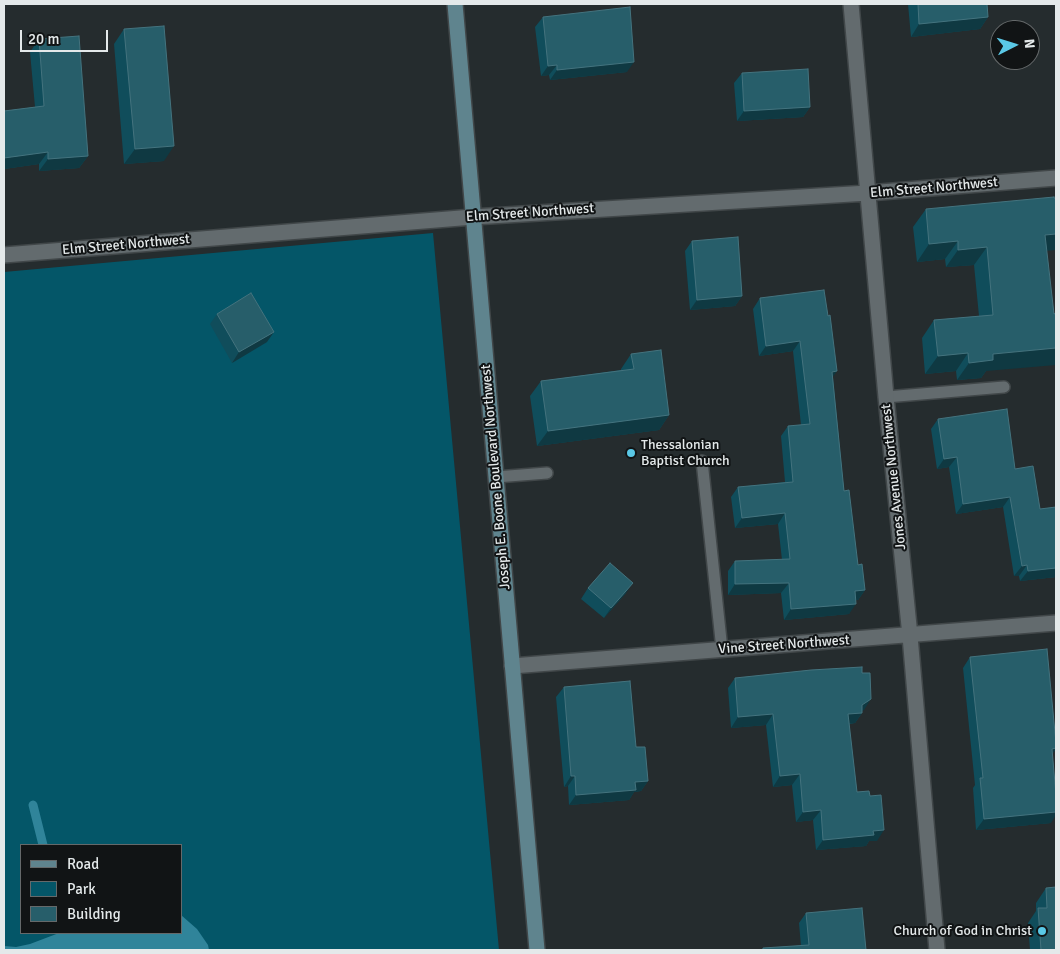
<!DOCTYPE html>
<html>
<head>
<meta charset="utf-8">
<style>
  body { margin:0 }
  #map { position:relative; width:1060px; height:954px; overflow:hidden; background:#252c2e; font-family:Signika,sans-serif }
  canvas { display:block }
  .frame { position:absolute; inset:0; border:5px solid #e4e9ea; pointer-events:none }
  .legend { position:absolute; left:20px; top:844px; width:162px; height:90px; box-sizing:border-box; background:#111415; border:1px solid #65696a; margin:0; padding:6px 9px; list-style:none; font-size:15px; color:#e4e9ea }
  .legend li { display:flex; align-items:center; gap:10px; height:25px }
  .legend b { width:25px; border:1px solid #65696a }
  .north { position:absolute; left:990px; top:20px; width:50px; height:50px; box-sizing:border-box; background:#111415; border:1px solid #65696a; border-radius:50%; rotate:85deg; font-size:14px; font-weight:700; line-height:20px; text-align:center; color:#e4e9ea }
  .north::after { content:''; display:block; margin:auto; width:18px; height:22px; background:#5ac8e6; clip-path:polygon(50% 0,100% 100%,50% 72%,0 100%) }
  .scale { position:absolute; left:20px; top:30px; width:88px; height:22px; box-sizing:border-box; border:2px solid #e4e9ea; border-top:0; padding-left:6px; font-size:15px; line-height:18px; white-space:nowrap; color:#e4e9ea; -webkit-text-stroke:4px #111415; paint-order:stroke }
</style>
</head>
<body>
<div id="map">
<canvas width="1060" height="954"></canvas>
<div class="frame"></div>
<ul class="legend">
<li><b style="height:6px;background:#5f848e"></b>Road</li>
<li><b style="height:14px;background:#045668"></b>Park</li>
<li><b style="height:14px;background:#275e6a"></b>Building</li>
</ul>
<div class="north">N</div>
<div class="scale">20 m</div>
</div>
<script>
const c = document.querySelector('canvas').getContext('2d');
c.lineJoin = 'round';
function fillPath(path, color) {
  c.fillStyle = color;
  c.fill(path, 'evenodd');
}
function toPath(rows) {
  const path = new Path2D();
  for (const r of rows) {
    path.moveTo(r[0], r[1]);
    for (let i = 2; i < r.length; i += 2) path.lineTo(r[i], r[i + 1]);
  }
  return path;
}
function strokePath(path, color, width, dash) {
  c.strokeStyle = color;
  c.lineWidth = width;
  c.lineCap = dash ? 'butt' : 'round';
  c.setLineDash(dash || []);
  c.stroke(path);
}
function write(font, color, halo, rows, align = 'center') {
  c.font = font + ' Signika,sans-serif';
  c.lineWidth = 4;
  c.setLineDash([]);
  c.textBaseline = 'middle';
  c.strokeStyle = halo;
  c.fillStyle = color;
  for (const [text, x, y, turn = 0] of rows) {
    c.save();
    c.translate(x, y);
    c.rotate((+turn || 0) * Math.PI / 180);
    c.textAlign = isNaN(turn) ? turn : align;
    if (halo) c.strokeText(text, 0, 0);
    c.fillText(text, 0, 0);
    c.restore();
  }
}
const green = toPath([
  [433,233,499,950,4,950,4,272],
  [21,845,181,845,181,933,21,933]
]);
const water = toPath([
  [181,915,197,929,208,945,209,950,4,950,4,946,16,947,30,944,59,933,181,933]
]);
const stream = toPath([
  [33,805,43,845]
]);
const lane = toPath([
  [886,397,1004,387],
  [702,461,722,650],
  [496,477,547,473]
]);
const street = toPath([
  [851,4,886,397,910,636,937,950],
  [4,255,473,217,868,193,1056,178],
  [512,666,1056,623]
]);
const secondary = toPath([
  [455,4,537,950]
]);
const wall = toPath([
  [908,4,987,4,988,17,980,29,911,37],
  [543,17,627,72,550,80,549,75,541,76,535,27],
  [124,29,164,161,124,164,114,44],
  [39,39,88,156,79,168,39,171,39,164,4,169,4,111,35,107,30,52],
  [742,73,810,107,803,117,737,121,734,83],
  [926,209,1047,251,986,371,981,378,957,380,956,371,925,374,922,338,934,320,979,316,974,265,946,267,945,259,917,262,913,227],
  [692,241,742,296,735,306,690,310,685,251],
  [760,298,833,378,844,491,858,565,865,590,858,600,855,600,849,614,784,620,781,593,728,595,728,571,735,561,782,560,778,524,735,528,731,497,738,487,785,482,781,436,788,426,801,425,793,351,759,356,753,309],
  [217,314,267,342,232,363,210,324],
  [631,354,669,415,659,430,537,446,530,396,541,381,621,370,621,369],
  [938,419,1015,469,1040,509,1056,507,1056,577,1020,581,1019,576,1014,576,1003,507,956,514,949,467,937,469,931,429],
  [588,588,626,593,604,618,581,599],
  [970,657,1056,749,1052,754,1051,823,976,830,973,788,975,785,963,668],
  [735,678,864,710,862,710,862,713,855,723,849,724,857,792,877,841,869,841,866,846,816,850,813,820,796,822,792,785,773,787,766,725,731,728,728,688],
  [564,687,636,747,648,781,641,791,634,792,629,800,569,805,568,786,564,787,556,697],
  [1046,888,1056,950,1030,950,1028,923,1036,911,1036,903],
  [806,913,866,950,761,950,763,948,801,946,799,923]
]);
const shadedWall = toPath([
  [988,17,980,29,911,37,919,24],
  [634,62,627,72,550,80,557,70],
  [557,65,549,75,541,76,548,66],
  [810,107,803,117,737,121,744,111],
  [174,146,164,161,124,164,135,149],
  [48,152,39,164,4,169,4,158],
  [88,156,79,168,39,171,48,159],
  [1056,234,1056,250,1033,252,1045,235],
  [958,241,945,259,917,262,929,244],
  [987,247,974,265,946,267,958,250],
  [742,296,735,306,690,310,697,300],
  [274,332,267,342,232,363,239,352],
  [800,341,793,351,759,356,766,346],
  [1056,348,1056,365,986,371,981,378,957,380,969,363,993,354],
  [968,353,956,371,925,374,938,356],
  [837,371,830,381,832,372],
  [669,415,659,430,537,446,548,431],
  [957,457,949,467,937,469,944,459],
  [1010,497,1003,507,956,514,963,504],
  [785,513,778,524,735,528,742,518],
  [1027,565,1019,576,1014,576,1022,566],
  [1056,568,1056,577,1020,581,1028,571],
  [633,583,626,593,604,618,611,608],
  [789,583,781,593,728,595,735,584],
  [865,590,858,600,847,601,855,591],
  [856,604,849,614,784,620,791,609],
  [871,699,864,710,858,713,862,713,855,723,841,724,848,714],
  [773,714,766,725,731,728,738,717],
  [1056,748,1056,749,1049,758,1052,749],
  [800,774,792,785,773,787,780,776],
  [571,776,575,776,568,786,564,787],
  [648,781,641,791,634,792,629,800,569,805,576,795,635,782],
  [821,810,813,820,796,822,803,812],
  [1056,812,1056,815,1051,823,976,830,984,819],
  [884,830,877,841,869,841,866,846,816,850,823,840,873,831]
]);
const building = toPath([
  [918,4,987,4,988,17,919,24,918,4],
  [630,7,634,62,557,70,557,65,548,66,543,17,630,7],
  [164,26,174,146,135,149,124,29,164,26],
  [79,36,88,156,48,159,48,152,4,158,4,111,44,106,39,39,79,36],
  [808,69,810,107,744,111,742,73,808,69],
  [1054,197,1054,198,1056,198,1056,234,1045,235,1054,314,1056,313,1056,348,993,354,993,360,969,363,968,353,938,356,934,320,993,315,987,247,958,250,958,241,929,244,926,209,1054,197],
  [738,237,742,296,697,300,692,241,738,237],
  [824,290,828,316,830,315,837,371,832,372,844,491,849,490,858,565,862,564,865,590,855,591,856,604,791,609,789,583,735,584,735,561,790,559,785,513,742,518,738,487,793,482,788,426,810,424,800,341,766,346,760,298,824,290],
  [251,293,274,332,239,352,217,314,251,293],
  [661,350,669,415,548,431,541,381,634,369,631,354,661,350],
  [1007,409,1015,469,1033,466,1040,509,1056,507,1056,568,1028,571,1027,565,1022,566,1010,497,963,504,957,457,944,459,938,419,1007,409],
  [610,563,633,583,611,608,588,588,610,563],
  [1047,649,1056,743,1056,748,1052,749,1056,795,1056,812,984,819,980,778,983,778,970,657,1047,649],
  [862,667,862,673,870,673,871,699,862,705,862,713,848,714,857,792,869,791,870,796,881,795,884,830,873,831,874,835,823,840,821,810,803,812,800,774,780,776,773,714,738,717,735,678,811,670,862,667],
  [630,681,636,747,645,747,648,781,635,782,636,790,576,795,575,776,571,776,564,687,630,681],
  [1056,887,1056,950,1041,950,1038,908,1047,908,1046,888,1056,887],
  [862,908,866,950,763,950,763,948,809,945,806,913,862,908]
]);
const markers = [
  [631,453,5,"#5ac8e6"],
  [1042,931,5,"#5ac8e6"]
];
const streetNames = [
  ["Elm Street Northwest",934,188,-5],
  ["Elm Street Northwest",530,213,-4],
  ["Elm Street Northwest",126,245,-5],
  ["Joseph E. Boone Boulevard Northwest",496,477,-95],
  ["Jones Avenue Northwest",894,477,-96],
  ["Vine Street Northwest",784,645,-4]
];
const poiNames = [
  ["Thessalonian",641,445],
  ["Baptist Church",641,461],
  ["Church of God in Christ",1032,931,"right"]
];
fillPath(green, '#045668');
fillPath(water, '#30849a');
strokePath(stream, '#30849a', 9);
strokePath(lane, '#414749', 14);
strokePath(street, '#414749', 18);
strokePath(secondary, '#414749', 18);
strokePath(lane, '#636b6e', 11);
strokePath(street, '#636b6e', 15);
strokePath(secondary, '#5f848e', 15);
fillPath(wall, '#104d5b');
fillPath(shadedWall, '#0f3942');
fillPath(building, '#275e6a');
strokePath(building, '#44737e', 1);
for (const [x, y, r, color] of markers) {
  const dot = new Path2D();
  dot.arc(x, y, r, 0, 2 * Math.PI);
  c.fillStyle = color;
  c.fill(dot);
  strokePath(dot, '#111415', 2);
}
write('14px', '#e4e9ea', '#111415', streetNames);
write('14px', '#e4e9ea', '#111415', poiNames, 'left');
</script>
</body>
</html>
